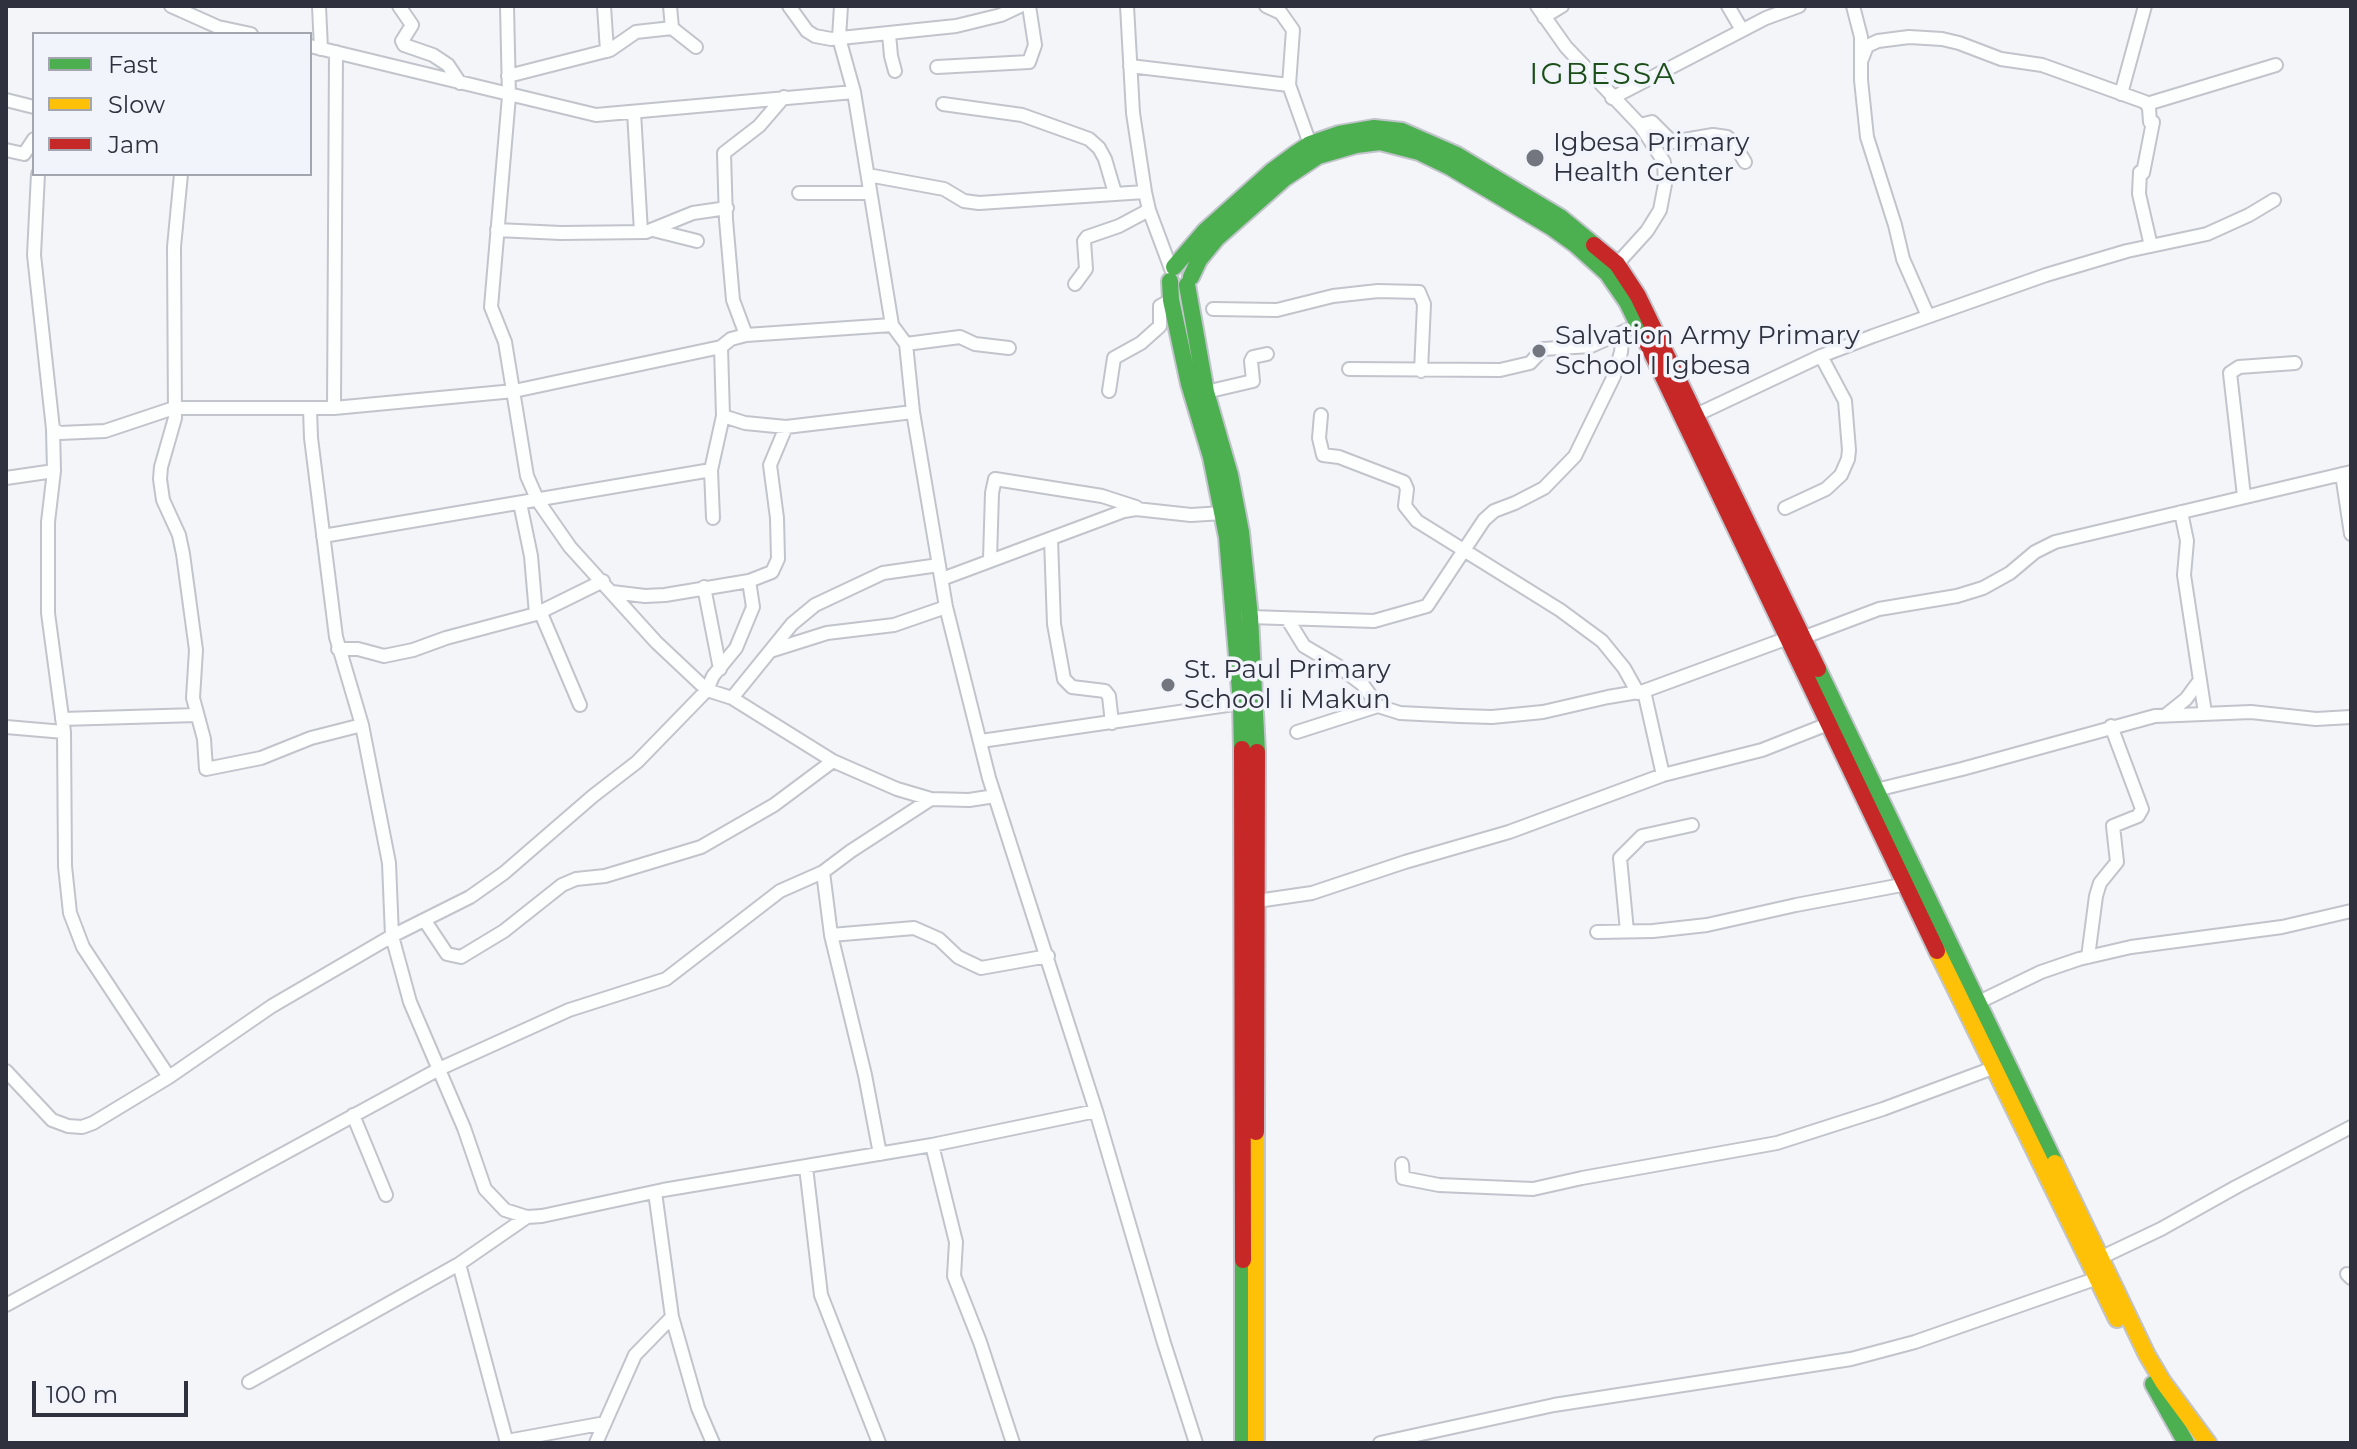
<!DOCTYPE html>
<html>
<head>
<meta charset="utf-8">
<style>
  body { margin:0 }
  #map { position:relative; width:2357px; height:1449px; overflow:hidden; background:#f4f5f9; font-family:Montserrat,sans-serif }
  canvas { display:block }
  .frame { position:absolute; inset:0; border:8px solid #2f323e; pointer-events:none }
  .legend { position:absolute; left:32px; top:32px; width:280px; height:144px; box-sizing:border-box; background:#f2f4fb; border:2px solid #a4a6af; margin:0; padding:10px 14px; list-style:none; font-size:24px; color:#2f323e }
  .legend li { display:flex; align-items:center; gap:16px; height:40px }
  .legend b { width:40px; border:2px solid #a4a6af }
  .scale { position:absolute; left:32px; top:1381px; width:156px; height:36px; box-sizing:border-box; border:4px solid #2f323e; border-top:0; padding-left:10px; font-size:24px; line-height:28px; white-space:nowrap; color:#2f323e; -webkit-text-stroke:6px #f2f4fb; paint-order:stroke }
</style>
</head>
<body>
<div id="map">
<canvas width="2357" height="1449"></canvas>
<div class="frame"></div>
<ul class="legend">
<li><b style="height:10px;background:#4caf50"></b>Fast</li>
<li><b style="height:10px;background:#ffc107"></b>Slow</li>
<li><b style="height:10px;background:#c62828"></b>Jam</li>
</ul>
<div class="scale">100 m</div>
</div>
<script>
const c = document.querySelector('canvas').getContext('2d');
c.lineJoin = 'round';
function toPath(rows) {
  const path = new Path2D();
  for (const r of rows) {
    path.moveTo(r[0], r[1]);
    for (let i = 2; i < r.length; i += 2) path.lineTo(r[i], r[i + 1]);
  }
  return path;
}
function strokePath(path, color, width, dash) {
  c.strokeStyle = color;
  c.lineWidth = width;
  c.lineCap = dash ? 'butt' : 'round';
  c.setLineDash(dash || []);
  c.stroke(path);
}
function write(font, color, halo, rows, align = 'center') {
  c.font = font + ' Montserrat,sans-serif';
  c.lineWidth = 7;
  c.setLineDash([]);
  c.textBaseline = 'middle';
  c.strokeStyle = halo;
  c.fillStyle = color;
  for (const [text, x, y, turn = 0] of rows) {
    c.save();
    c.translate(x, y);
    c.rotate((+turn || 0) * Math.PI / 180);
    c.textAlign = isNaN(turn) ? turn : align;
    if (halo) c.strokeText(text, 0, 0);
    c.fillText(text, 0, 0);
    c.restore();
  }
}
const street = toPath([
  [171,6,218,27,251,34],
  [319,6,321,49],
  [399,6,412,25,402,41,404,45,433,55,448,65,460,83],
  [507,6,509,96,491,307,505,342,527,476,538,501,570,547,656,642,707,690,732,698,833,761,897,789,931,799,969,800,995,796],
  [604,6,607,51],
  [670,6,672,28],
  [789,6,807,31,815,36,831,39,956,26,1001,15,1020,6],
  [841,6,839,38,854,92,892,325,906,344,913,412,946,607,989,778,1096,1111,1164,1343,1196,1443],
  [1127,6,1133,113,1145,192,1149,210,1171,269],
  [1266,6,1281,13,1293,30,1289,85,1310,144],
  [1537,6,1566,47,1640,125,1664,162,1665,184,1660,210,1647,231,1617,264],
  [1728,6,1742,30],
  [1853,6,1861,37,1861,80,1867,137,1895,225,1903,259,1928,316],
  [1544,17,1562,6],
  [889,34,891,56,895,71],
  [310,46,596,115,854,92],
  [1862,59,1867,46,1878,41,1909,37,1942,39,1959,43,2001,59,2042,65,2145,102,2149,108,2150,122,2153,122,2143,173,2140,172,2139,194,2151,246],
  [1130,66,1289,85],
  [937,67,1029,62,1035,45,1029,6],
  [508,76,610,50,636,32,672,28,696,47],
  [2121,94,2145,6],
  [1612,98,1766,18,1799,6],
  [6,100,34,107],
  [943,104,1022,115,1089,139,1099,148,1105,159,1115,193],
  [2147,104,2276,65],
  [634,112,641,232],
  [1640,125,1652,122,1672,142,1713,135,1727,137,1733,142,1745,162],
  [6,150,24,154,34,139],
  [38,174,34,255,53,429,54,471,48,522,48,613,64,732,65,866,70,913,83,947,169,1077],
  [181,174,174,247,175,418,161,467,160,479,163,500,179,535,183,554,196,650,193,698,204,739,206,769,261,758,311,738,362,725],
  [868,175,944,189,964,201,979,203,1145,192],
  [799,193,869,193],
  [497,230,561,233,646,232,693,213,727,208],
  [653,230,697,241],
  [1075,284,1086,269,1084,241,1087,237,1119,226,1149,210],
  [1213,309,1277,310,1333,296,1378,291,1419,292,1424,304,1421,371],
  [746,335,733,300,726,220,724,153,759,126,784,97],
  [906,344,960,337,975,344,1009,348],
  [1349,369,1500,370,1530,363,1543,349,1591,346,1627,330],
  [1109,391,1114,358,1141,343,1160,326,1160,306,1171,300],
  [1206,392,1253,381,1251,361,1253,357,1267,354],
  [310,408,311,438,336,637,362,725,389,863,392,936,410,1002,464,1128,485,1189,505,1210,527,1217,542,1216,663,1190,932,1145,1096,1111],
  [334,408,336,52],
  [1321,415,1319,438,1323,455,1339,457,1404,482,1407,489,1405,506,1417,521,1560,610,1602,641,1624,668,1638,693],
  [1696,415,1821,356,1873,336,2046,275,2127,251,2207,234,2249,215,2274,200],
  [723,416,745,423,786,427,913,412],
  [53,429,60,433,105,431,174,408,334,408,514,391,721,347,731,339,746,335,892,325],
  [2342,474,2351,534],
  [6,478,54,471],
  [2244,496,2230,373,2239,367,2295,363],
  [520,503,531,556,536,614],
  [1785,508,1826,489,1841,475,1848,459,1849,450,1845,401,1821,356],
  [2181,512,2187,541,2184,575,2205,713],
  [713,518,711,470,723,416,721,347],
  [323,536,711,470],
  [1051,539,1054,624,1064,679,1072,687,1105,691,1109,696,1112,723],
  [990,559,992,493,995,479,1102,496,1136,507,1136,509],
  [942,579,1124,511,1136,509,1191,515,1223,513],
  [704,587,720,669],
  [612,592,645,596,665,595,749,581,772,572,778,559,777,518,770,465,786,427],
  [540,611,580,705],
  [1250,617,1374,621,1427,606,1484,520,1494,511,1515,503,1544,488,1575,456,1614,376,1621,352,1623,332],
  [1288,620,1304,646,1338,666,1363,685,1378,706,1400,713,1460,716,1492,717,1543,712,1608,697,1644,691,1788,638],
  [1802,638,1879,609,1957,596,1983,588,2010,573,2035,552,2055,542,2351,472],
  [338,649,358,649,384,656,413,650,446,638,536,614,603,581],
  [770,651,827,633,894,625,946,607],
  [1644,691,1663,775],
  [732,698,792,624,815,605,883,573,939,565],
  [2166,715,2186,699,2200,680],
  [62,719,197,715],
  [6,727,64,732],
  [1297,732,1378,706],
  [981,741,1241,703],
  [1876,790,1962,769,2155,716,2251,712,2316,719,2351,717],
  [823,872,831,935,865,1075,880,1154],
  [1257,901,1312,893,1405,862,1509,832,1663,775,1762,750,1828,724],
  [425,921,447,954,461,957,504,931,562,885,576,879,605,876,701,847,774,805,833,761],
  [1627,931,1620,858,1642,836,1692,825],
  [1597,932,1653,931,1707,925,1796,905,1907,884],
  [831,935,914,928,939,939,958,957,981,968,1048,956],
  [2088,957,2096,896,2100,883,2117,862,2113,826,2138,816,2142,809,2111,726],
  [1979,1002,2041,972,2079,959,2131,947,2282,927,2351,911],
  [6,1071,52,1120,68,1126,82,1127,93,1123,169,1077,272,1006,392,936,470,897,504,873,593,796,637,762,707,690,713,676,736,648,753,607,749,581],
  [353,1115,386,1195],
  [932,1145,956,1242,954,1276,980,1342,1013,1443],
  [1402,1164,1403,1178,1439,1185,1533,1189,1582,1178,1777,1143,1883,1109,1993,1068],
  [806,1167,821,1295,879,1443],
  [655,1192,672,1317,698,1408,713,1443],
  [2100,1258,2161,1229,2236,1187,2351,1127],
  [459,1264,507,1443],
  [2347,1274,2351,1278],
  [6,1305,439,1069,569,1010,666,979,780,891,823,872,851,851,931,799],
  [249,1382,459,1264,527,1217],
  [507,1441,605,1423],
  [596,1443,635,1355,672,1317],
  [1380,1443,1554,1405,1851,1359,1915,1342,2095,1279]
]);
const fast = toPath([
  [1174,267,1205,231,1272,171,1295,154,1310,144,1339,134,1374,128,1402,131,1457,155,1560,217,1594,245],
  [1191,277,1199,260,1217,238,1285,178,1318,156,1356,145,1380,142,1419,152,1450,167,1551,227,1576,245,1607,273,1627,302,1647,343],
  [1170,281,1171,300,1189,384,1211,457,1227,537,1241,703,1242,749],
  [1187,285,1206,392,1230,475,1241,532,1250,617,1257,752],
  [1818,669,2055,1163],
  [2153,1384,2186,1443],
  [1243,1443,1243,1260]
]);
const slow = toPath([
  [1937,951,2117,1319],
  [2055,1163,2147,1355,2163,1382,2208,1443],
  [1256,1443,1256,1132]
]);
const jam = toPath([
  [1594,245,1617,264,1638,296,1818,669],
  [1647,343,1937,951],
  [1242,749,1243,1260],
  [1256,1132,1257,752]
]);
const markers = [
  [1535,158,10,"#74767f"],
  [1539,351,8,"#74767f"],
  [1168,685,8,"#74767f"]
];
const poiNames = [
  ["Igbesa Primary",1553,143],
  ["Health Center",1553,173],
  ["Salvation Army Primary",1555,336],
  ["School I Igbesa",1555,366],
  ["St. Paul Primary",1184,670],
  ["School Ii Makun",1184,700]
];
const quarterNames = [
  ["IGBESSA",1603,75]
];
strokePath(street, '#c1c4cb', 16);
strokePath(fast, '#c1c4cb', 20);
strokePath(slow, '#c1c4cb', 20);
strokePath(jam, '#c1c4cb', 20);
strokePath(street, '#fdfefe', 12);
strokePath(fast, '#4caf50', 16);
strokePath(slow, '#ffc107', 16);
strokePath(jam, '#c62828', 16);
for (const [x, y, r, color] of markers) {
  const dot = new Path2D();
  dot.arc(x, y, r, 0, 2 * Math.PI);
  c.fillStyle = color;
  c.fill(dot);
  strokePath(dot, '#f2f4fb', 3);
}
write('26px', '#2f323e', '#f2f4fb', poiNames, 'left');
c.letterSpacing = '2px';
write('30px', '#1c4f19', '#f2f4fb', quarterNames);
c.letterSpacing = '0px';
</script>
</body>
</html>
